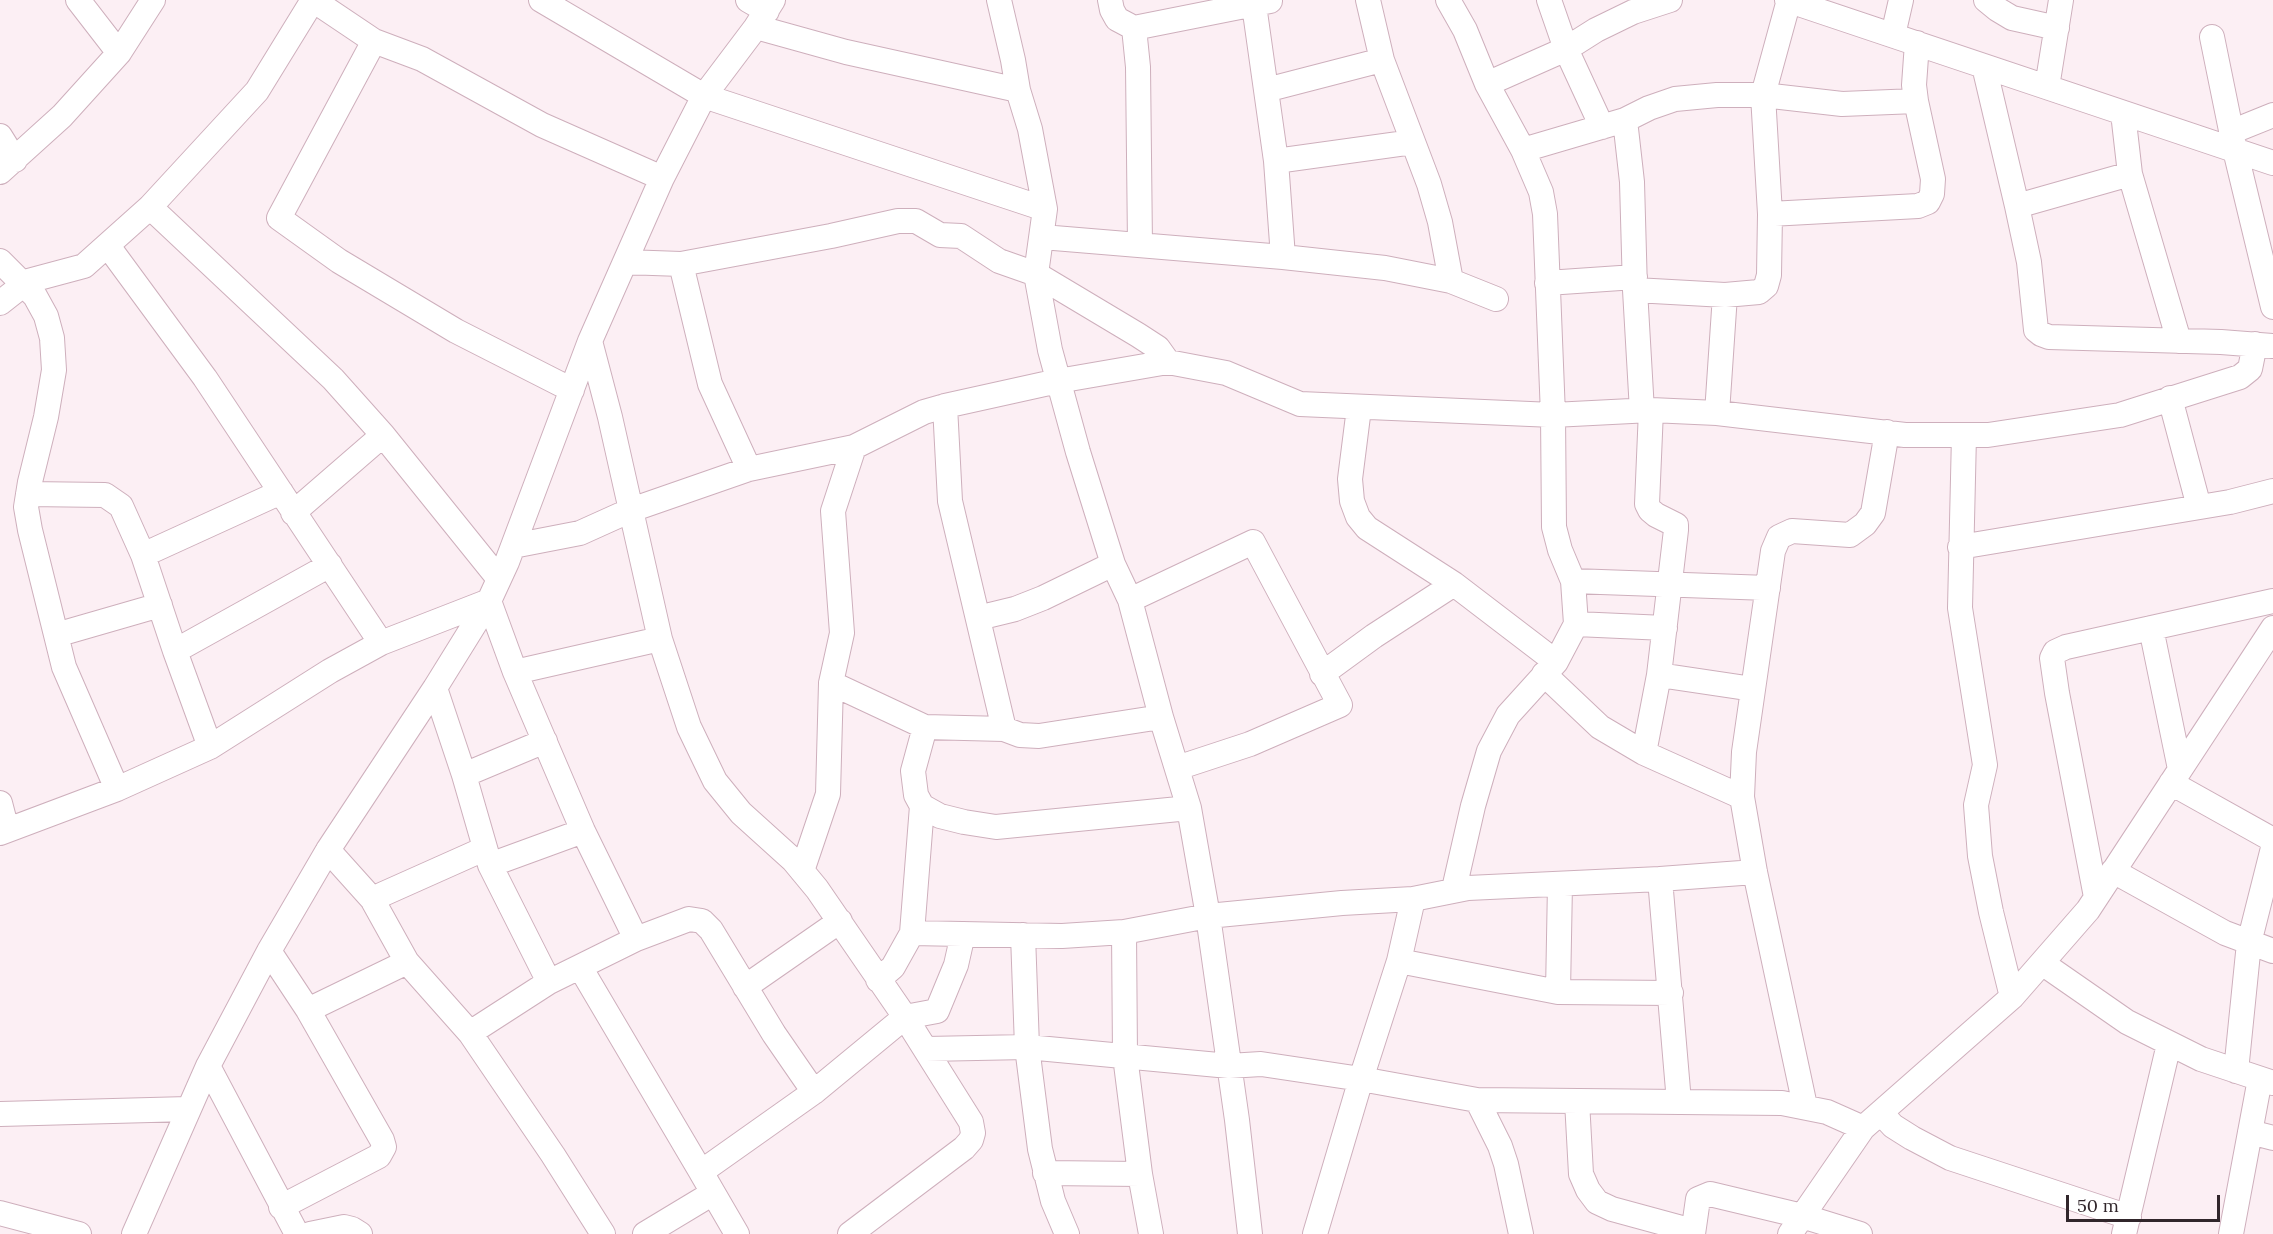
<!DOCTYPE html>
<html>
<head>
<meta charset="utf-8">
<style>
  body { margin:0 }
  #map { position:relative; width:2273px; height:1234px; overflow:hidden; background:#fceff4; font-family:Lora,serif }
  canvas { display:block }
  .scale { position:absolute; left:2066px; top:1195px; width:154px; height:27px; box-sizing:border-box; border:3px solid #31262b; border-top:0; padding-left:8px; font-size:18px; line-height:21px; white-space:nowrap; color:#31262b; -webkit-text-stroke:4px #fff; paint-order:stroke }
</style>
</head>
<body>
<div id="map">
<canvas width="2273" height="1234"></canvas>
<div class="scale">50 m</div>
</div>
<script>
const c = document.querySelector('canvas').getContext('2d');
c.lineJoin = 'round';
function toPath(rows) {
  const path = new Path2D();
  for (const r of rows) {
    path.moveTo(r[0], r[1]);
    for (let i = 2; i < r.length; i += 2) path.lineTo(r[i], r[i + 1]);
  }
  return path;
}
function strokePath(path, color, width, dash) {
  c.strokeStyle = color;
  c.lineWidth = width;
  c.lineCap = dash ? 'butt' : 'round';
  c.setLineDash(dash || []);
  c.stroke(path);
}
const minor = toPath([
  [78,0,119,53],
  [313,0,374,41,422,59,542,125,662,178],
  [541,0,704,96,1045,209],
  [748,0,767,11],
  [999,0,1013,60,1018,90,1030,129,1045,209,1036,274,1050,350,1078,452,1113,564,1130,600,1161,717,1189,808,1208,916,1237,1120,1250,1234],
  [1110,0,1112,10,1117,19,1134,28,1138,67,1140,245],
  [1259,0,1254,5,1276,161,1283,257],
  [1368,0,1382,60,1429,184,1440,222,1451,281],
  [1448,0,1465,30,1487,84,1523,150,1541,192,1545,214,1553,415,1554,527,1560,550,1573,581,1576,624,1556,662,1508,715,1489,751,1473,806,1454,889],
  [1549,0,1566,49,1602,127],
  [1787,0,2273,163],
  [1986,0,1997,9,2012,18,2057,28],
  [756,27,846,52,1018,90],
  [1134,28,1270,1],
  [1893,35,1901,0],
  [2212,37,2235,150,2273,307],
  [374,41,279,218,339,261,456,331,572,390],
  [1984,66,2017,206,2029,262,2036,330,2041,334,2049,337,2221,342,2273,346],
  [1487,84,1566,49,1596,30,1633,12,1670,0],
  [2047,87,2061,0],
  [1266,90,1382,60],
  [2123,113,2130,174,2179,341],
  [1625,120,1632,182,1635,290,1642,411],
  [2231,132,2273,115],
  [0,136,15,160],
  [1523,150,1625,120,1649,108,1675,99,1717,95,1763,95,1842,104,1916,101],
  [1276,161,1413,142],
  [0,172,62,116,119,53,153,0],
  [2017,206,2130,174],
  [150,207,333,379,383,435,499,579],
  [1770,214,1918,206,1928,202,1932,194,1933,179,1916,101,1914,85,1917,43],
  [1042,237,1283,257,1385,268,1451,281,1496,299],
  [108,246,205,378,381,643],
  [0,261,35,296,46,316,52,338,54,370,46,417,30,482,26,507,30,530,64,667,117,789],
  [625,262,681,264,831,236,898,221,916,221,940,235,961,236,999,261,1036,274,1138,335,1158,348,1168,362],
  [681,264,710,384,749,469],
  [1547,283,1635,277],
  [1635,290,1725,295],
  [0,303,28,281,84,266,150,207,257,91,313,0],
  [590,341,610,417,660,639,689,727,715,781,741,813,793,860,817,889,905,1017,971,1122,973,1133,971,1140,964,1148,850,1234],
  [2170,398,2199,507],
  [945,406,950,501,1004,729],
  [1717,413,1725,295,1759,292,1766,286,1769,275,1770,214,1763,95,1789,0],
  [1964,435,1960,608,1985,765,1976,805,1980,856,1991,912,2012,997],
  [28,494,105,495,121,506,143,555,175,651,210,747],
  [293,513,383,435],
  [513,546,580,533,631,510,749,469,854,447,924,412,945,406,1058,381,1168,362,1226,373,1300,404,1553,415,1651,410,1717,413,1905,435,1988,435,2120,415,2240,377,2250,369,2255,344],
  [1960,547,2230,502,2273,491],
  [143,555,281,492],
  [1573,581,1768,588],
  [1454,584,1556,662],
  [1130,600,1253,542,1340,705,1250,744,1177,768],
  [978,618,1015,609,1043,598,1113,564],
  [1576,624,1665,628],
  [2151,628,2180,769],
  [56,635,160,605],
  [175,651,330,565],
  [515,672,660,639],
  [1322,674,1374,636,1454,584,1367,528,1358,517,1352,501,1350,479,1359,408],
  [1544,674,1600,727,1644,753,1742,797],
  [1659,675,1753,689],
  [831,683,925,727,1004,729,1020,735,1039,736,1161,717],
  [435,688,464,775,490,865,549,982],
  [925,727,913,771,916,795,922,806,940,816,964,822,996,827,1189,808],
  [1644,753,1659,675,1676,530,1676,525,1656,515,1650,510,1647,504,1651,410],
  [464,775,545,741],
  [2171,783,2273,840],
  [0,803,7,830],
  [0,833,117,789,210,747,330,671,381,643,489,601,515,672,583,831,636,939],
  [328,850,372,899,407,962,470,1033,553,1155,603,1234],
  [490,865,583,831],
  [802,871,828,794,831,683,842,633,833,511,854,447],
  [2113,871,2225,933,2273,951],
  [1660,879,1679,1102],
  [2096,897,2057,693,2052,658,2055,652,2066,647,2273,601],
  [372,899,484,849],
  [1124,932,1125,1056,1140,1174,1151,1234],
  [912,933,1062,936,1124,932,1208,916,1342,903,1413,899,1468,888,1660,879,1755,872],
  [1023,935,1027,1047,1040,1149,1053,1201,1067,1234],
  [269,951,308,1010,382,1140,384,1147,379,1156,281,1207],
  [1399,961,1558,992,1671,993],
  [2042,963,2127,1022,2201,1059,2273,1083],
  [580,967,701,1172],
  [878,980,893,967,912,933,922,806],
  [745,987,840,921],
  [1558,992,1560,884],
  [308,1010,407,962],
  [470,1033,549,982,636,939,689,919,702,921,711,930,774,1034,814,1092],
  [926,1049,1027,1047,1229,1066,1261,1064,1361,1079,1477,1100,1782,1103,1827,1112,1863,1128],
  [208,1066,297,1234],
  [2236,1071,2249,943,2273,848],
  [1477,1100,1500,1146,1506,1164,1521,1234],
  [1577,1101,1581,1174,1588,1190,1597,1202,1612,1209,1693,1231],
  [1805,1106,1755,872,1742,797,1744,752,1773,551,1779,537,1792,531,1850,535,1865,524,1873,513,1887,432],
  [1881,1113,1893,1126,1912,1138,1950,1158,2129,1217],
  [0,1114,188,1109],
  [2250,1132,2273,1138],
  [1045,1173,1140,1174],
  [0,1213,79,1234],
  [134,1234,208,1066,269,951,328,850,435,688,489,601,507,562,590,341,662,178,704,96,756,27,773,0],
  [310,1234,344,1227,352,1229,360,1234],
  [645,1234,713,1193],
  [737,1234,701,1172,814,1092,905,1017,937,1011,956,965,963,934],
  [1315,1234,1361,1079,1399,961,1413,899],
  [1693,1234,1698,1199,1710,1194,1802,1216,1860,1234],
  [1790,1234,1863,1128,2012,997,2088,910,2273,628],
  [2124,1234,2169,1044],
  [2231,1234,2260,1079]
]);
strokePath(minor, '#ceafbc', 26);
strokePath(minor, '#fff', 24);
</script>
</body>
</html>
